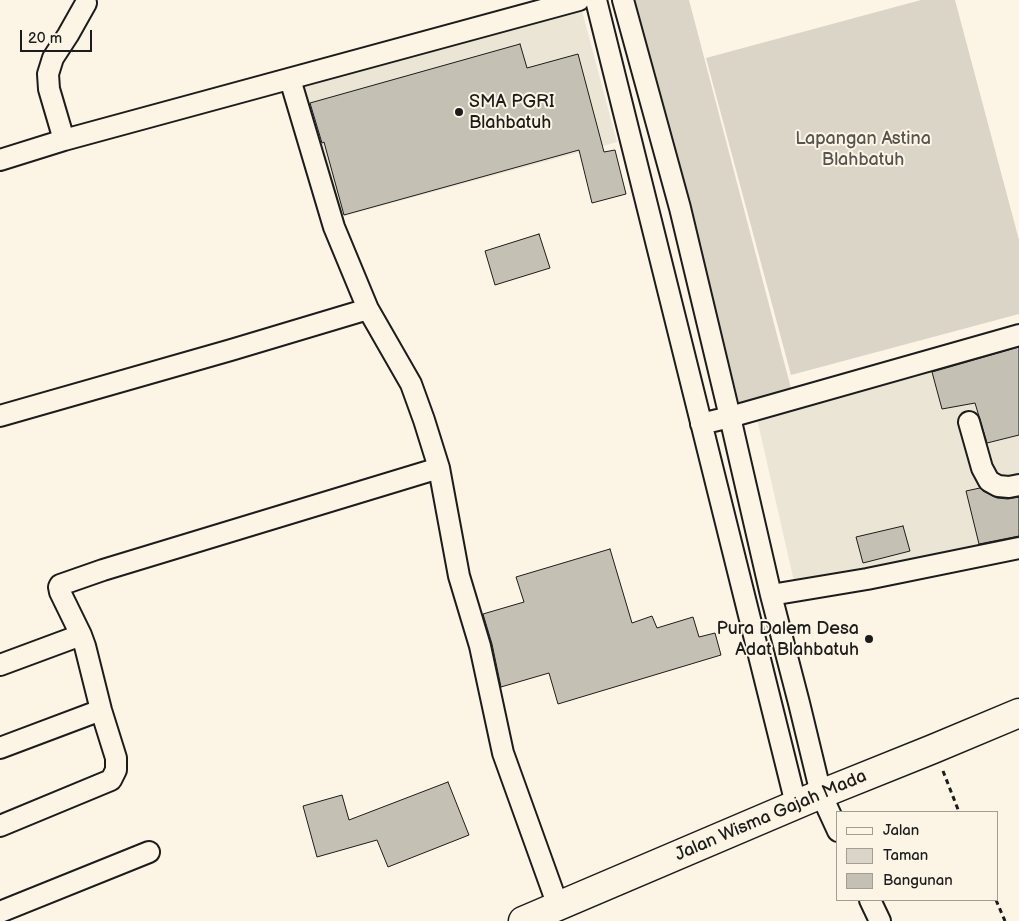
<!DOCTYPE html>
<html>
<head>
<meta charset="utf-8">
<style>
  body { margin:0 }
  #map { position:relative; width:1019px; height:921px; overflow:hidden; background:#fcf5e5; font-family:"Balsamiq Sans",sans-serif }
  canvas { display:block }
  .legend { position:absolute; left:836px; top:811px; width:162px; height:90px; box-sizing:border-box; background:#fcf5e5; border:1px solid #a29e95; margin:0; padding:6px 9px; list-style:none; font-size:15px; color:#1c1c1c }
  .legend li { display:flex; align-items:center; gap:10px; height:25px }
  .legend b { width:25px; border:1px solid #a29e95 }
  .scale { position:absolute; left:20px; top:30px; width:72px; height:22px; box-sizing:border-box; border:2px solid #1c1c1c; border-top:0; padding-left:6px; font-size:15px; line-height:18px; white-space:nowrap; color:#1c1c1c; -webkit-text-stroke:4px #fcf5e5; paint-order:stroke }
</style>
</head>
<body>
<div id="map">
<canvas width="1019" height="921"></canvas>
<ul class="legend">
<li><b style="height:6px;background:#fcf5e5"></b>Jalan</li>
<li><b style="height:14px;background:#dbd5c8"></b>Taman</li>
<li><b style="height:14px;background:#c4c0b3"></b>Bangunan</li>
</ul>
<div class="scale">20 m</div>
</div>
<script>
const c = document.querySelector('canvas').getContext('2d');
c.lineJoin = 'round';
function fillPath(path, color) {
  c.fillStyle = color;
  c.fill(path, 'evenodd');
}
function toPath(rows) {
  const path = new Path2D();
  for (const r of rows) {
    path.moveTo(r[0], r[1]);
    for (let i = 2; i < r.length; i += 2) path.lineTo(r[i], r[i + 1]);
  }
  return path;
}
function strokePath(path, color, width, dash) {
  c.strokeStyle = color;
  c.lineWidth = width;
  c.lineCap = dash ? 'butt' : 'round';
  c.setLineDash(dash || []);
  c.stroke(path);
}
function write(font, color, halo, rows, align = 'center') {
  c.font = font + ' "Balsamiq Sans",sans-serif';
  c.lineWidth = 4;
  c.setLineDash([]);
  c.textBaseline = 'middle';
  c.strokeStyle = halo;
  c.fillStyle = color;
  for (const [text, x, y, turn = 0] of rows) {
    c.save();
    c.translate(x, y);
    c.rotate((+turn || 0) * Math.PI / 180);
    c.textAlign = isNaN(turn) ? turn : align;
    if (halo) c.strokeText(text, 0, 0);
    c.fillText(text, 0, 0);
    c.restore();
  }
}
const built = toPath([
  [581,7,617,142,341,217,299,83],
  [1019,328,1019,543,795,586,753,401]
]);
const green = toPath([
  [627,0,689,0,793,396,732,413],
  [921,0,955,0,1019,240,1019,314,791,375,706,58]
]);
const building = toPath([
  [520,44,527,68,578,54,604,152,615,150,626,194,592,203,579,150,344,215,324,142,322,143,310,103,520,44],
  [539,234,550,268,495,285,485,251,539,234],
  [1019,347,1019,435,987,443,975,403,942,409,932,372,1019,347],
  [980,488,983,491,997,498,1008,499,1019,497,1019,536,979,544,966,491,980,488],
  [903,526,910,551,863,563,856,537,903,526],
  [610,549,632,623,652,616,657,628,693,617,699,637,715,633,721,655,558,704,549,673,501,687,492,644,483,614,524,602,516,577,610,549],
  [448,782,469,835,388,867,377,840,317,857,303,806,342,795,349,820,448,782]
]);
const path = toPath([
  [943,771,959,812],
  [996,900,1005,921]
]);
const street = toPath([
  [596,0,796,804],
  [623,0,680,208,730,417,771,595,799,703,821,794,838,831],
  [290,79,334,227,368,309,411,384,424,420,439,468,459,576,480,646,503,753,558,906],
  [64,140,49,89,48,74,53,58,68,35,86,3],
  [0,160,64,140,579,0],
  [0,416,231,350,368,309],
  [969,422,982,468,989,481,998,486,1009,487,1019,485],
  [701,424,730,417,1019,335],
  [771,595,867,579,1019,548],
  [0,665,81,635],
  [0,748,101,710],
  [0,826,111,780,116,770,116,758,101,710,85,646,81,635,60,592,59,587,60,585,103,570,439,468],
  [870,900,880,921],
  [0,912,149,852]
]);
const highway = toPath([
  [523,921,821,794,933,749,1019,713]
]);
const markers = [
  [459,112,5,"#1c1c1c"],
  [869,639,5,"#1c1c1c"]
];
const poiNames = [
  ["SMA PGRI",469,102],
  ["Blahbatuh",469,123],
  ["Pura Dalem Desa",859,629,"right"],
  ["Adat Blahbatuh",859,650,"right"]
];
const parkNames = [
  ["Lapangan Astina",863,139],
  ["Blahbatuh",863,160]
];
const streetNames = [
  ["Jalan Wisma Gajah Mada",771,816,-23]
];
fillPath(built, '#ebe5d6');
fillPath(green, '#dbd5c8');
fillPath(building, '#c4c0b3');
strokePath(building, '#1c1c1c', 1);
strokePath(street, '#1c1c1c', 24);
strokePath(highway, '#1c1c1c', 31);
strokePath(path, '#1c1c1c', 3, [5, 4]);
strokePath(street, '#fcf5e5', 20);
strokePath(highway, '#fcf5e5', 28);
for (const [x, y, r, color] of markers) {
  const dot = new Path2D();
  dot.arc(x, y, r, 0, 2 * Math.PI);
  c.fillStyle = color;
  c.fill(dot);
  strokePath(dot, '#fcf5e5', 2);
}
write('18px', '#1c1c1c', '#fcf5e5', poiNames, 'left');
write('18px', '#555450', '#fcf5e5', parkNames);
write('18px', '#1c1c1c', '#fcf5e5', streetNames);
</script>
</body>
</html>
